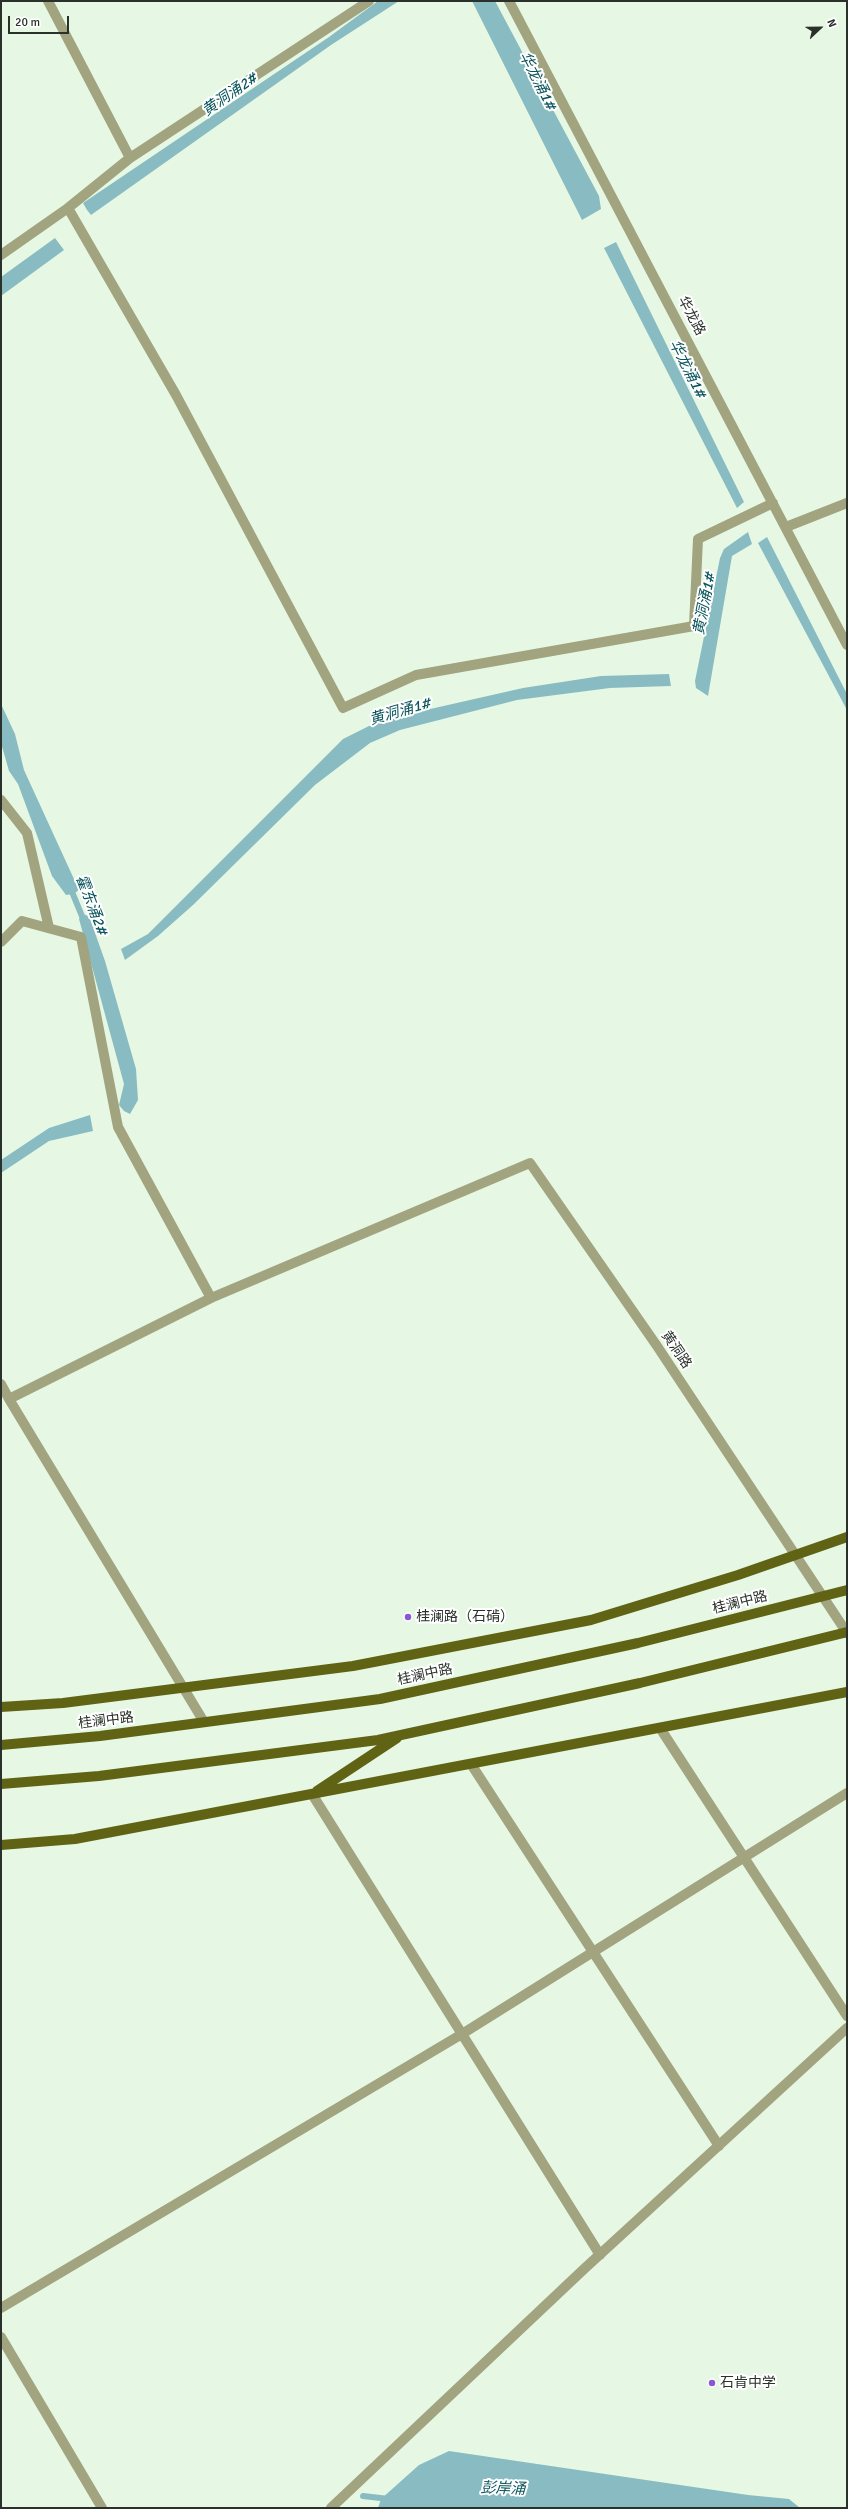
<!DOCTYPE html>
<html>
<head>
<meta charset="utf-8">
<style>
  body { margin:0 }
  #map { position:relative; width:848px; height:2509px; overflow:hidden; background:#e6f8e4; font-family:Signika,sans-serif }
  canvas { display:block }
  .frame { position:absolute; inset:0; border:2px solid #2a312a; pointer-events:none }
  .north { position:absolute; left:800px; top:8px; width:40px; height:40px; -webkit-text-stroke:3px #fff; paint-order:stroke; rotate:68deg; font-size:11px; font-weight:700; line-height:16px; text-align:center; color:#2a312a }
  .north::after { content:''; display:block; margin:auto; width:14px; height:18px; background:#2a312a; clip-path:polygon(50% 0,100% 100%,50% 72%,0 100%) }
  .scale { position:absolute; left:8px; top:16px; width:61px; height:18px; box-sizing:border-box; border:2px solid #2a312a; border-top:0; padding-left:5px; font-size:12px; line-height:14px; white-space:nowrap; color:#2a312a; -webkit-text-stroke:3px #fff; paint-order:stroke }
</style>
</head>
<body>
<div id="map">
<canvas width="848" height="2509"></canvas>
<div class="frame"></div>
<div class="north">N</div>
<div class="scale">20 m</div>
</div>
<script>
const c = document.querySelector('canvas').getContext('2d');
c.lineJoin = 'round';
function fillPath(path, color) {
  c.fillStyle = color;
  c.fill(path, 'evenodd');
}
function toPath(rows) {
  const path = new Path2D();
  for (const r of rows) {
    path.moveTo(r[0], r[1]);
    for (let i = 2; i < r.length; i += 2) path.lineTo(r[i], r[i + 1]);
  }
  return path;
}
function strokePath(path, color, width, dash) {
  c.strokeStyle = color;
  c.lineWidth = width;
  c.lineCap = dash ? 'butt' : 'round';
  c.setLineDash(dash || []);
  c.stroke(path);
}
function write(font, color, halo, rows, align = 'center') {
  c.font = font + ' Signika,"Noto Sans SC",sans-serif';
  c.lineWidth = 4;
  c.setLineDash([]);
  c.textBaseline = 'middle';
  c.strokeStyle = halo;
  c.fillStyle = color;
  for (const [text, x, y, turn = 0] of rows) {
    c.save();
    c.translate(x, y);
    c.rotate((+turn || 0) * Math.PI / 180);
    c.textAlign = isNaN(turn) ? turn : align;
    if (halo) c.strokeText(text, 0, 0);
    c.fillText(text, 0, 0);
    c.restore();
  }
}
const water = toPath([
  [378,1,399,1,331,45,91,215,87,210,83,203,329,37],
  [472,1,495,1,599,196,601,209,582,220],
  [55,238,64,250,1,296,1,277],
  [616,242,744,502,737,508,604,248],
  [748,532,752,544,732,556,708,696,696,688,695,681,720,558,724,549],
  [767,537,847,694,847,710,758,543],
  [669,674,671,686,610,688,517,700,400,730,370,743,315,785,193,905,158,936,125,960,121,949,148,934,343,739,371,725,417,712,523,688,601,676],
  [1,704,15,734,24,770,79,890,73,894,66,895,52,876,18,784,9,771,1,743],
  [82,914,89,916,105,961,136,1069,138,1100,130,1114,124,1111,119,1105,124,1084,79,919],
  [90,1115,93,1131,49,1141,1,1173,1,1160,49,1128],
  [449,2451,748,2495,789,2499,800,2508,378,2508,381,2499,419,2465]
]);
const stream = toPath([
  [70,887,84,921],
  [363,2496,389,2499]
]);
const minor = toPath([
  [48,1,130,158,369,1],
  [509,1,847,645],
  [130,158,68,208,176,395,343,708,416,675,694,626,698,539,773,503],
  [1,255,68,208],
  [786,527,847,503],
  [1,800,27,833,49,928],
  [1,942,22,921,81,937,118,1127,211,1298],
  [1,1384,9,1399],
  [204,1722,9,1399,211,1298,530,1163,657,1346,847,1633],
  [660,1728,847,2016],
  [471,1764,719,2146],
  [312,1794,600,2255],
  [1,2308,462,2034,847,1793],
  [1,2337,102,2508],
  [331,2508,584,2269,847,2028]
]);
const major = toPath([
  [1,1707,63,1703,353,1666,591,1620,738,1575,847,1537],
  [1,1745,100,1736,380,1699,638,1643,847,1590],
  [1,1784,99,1776,378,1740,640,1683,847,1632],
  [317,1791,397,1738],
  [1,1845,75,1839,847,1692]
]);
const markers = [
  [408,1617,4,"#8859d2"],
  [712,2383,4,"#8859d2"]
];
const streetNames = [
  ["华龙路",691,316,62],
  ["黄洞路",676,1350,56],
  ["桂澜中路",740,1603,-14],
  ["桂澜中路",425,1675,-12],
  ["桂澜中路",106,1721,-7]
];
const poiNames = [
  ["桂澜路（石𬒔）",416,1617],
  ["石肯中学",720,2383]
];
const waterNames = [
  ["华龙涌1#",537,81,63],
  ["黄洞涌2#",230,95,-35],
  ["华龙涌1#",687,369,63],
  ["黄洞涌1#",705,604,-79],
  ["黄洞涌1#",400,712,-16],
  ["霍东涌2#",91,905,69],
  ["彭岸涌",503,2489,2]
];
fillPath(water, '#89bcc2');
strokePath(stream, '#89bcc2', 6);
strokePath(minor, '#a1a47f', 10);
strokePath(major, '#606314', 10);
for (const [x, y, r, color] of markers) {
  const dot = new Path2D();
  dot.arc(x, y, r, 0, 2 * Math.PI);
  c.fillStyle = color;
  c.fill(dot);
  strokePath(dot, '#fff', 1.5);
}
write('14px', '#2a312a', '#fff', streetNames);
write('14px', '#2a312a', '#fff', poiNames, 'left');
write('italic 15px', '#0a555d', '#fff', waterNames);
</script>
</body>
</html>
